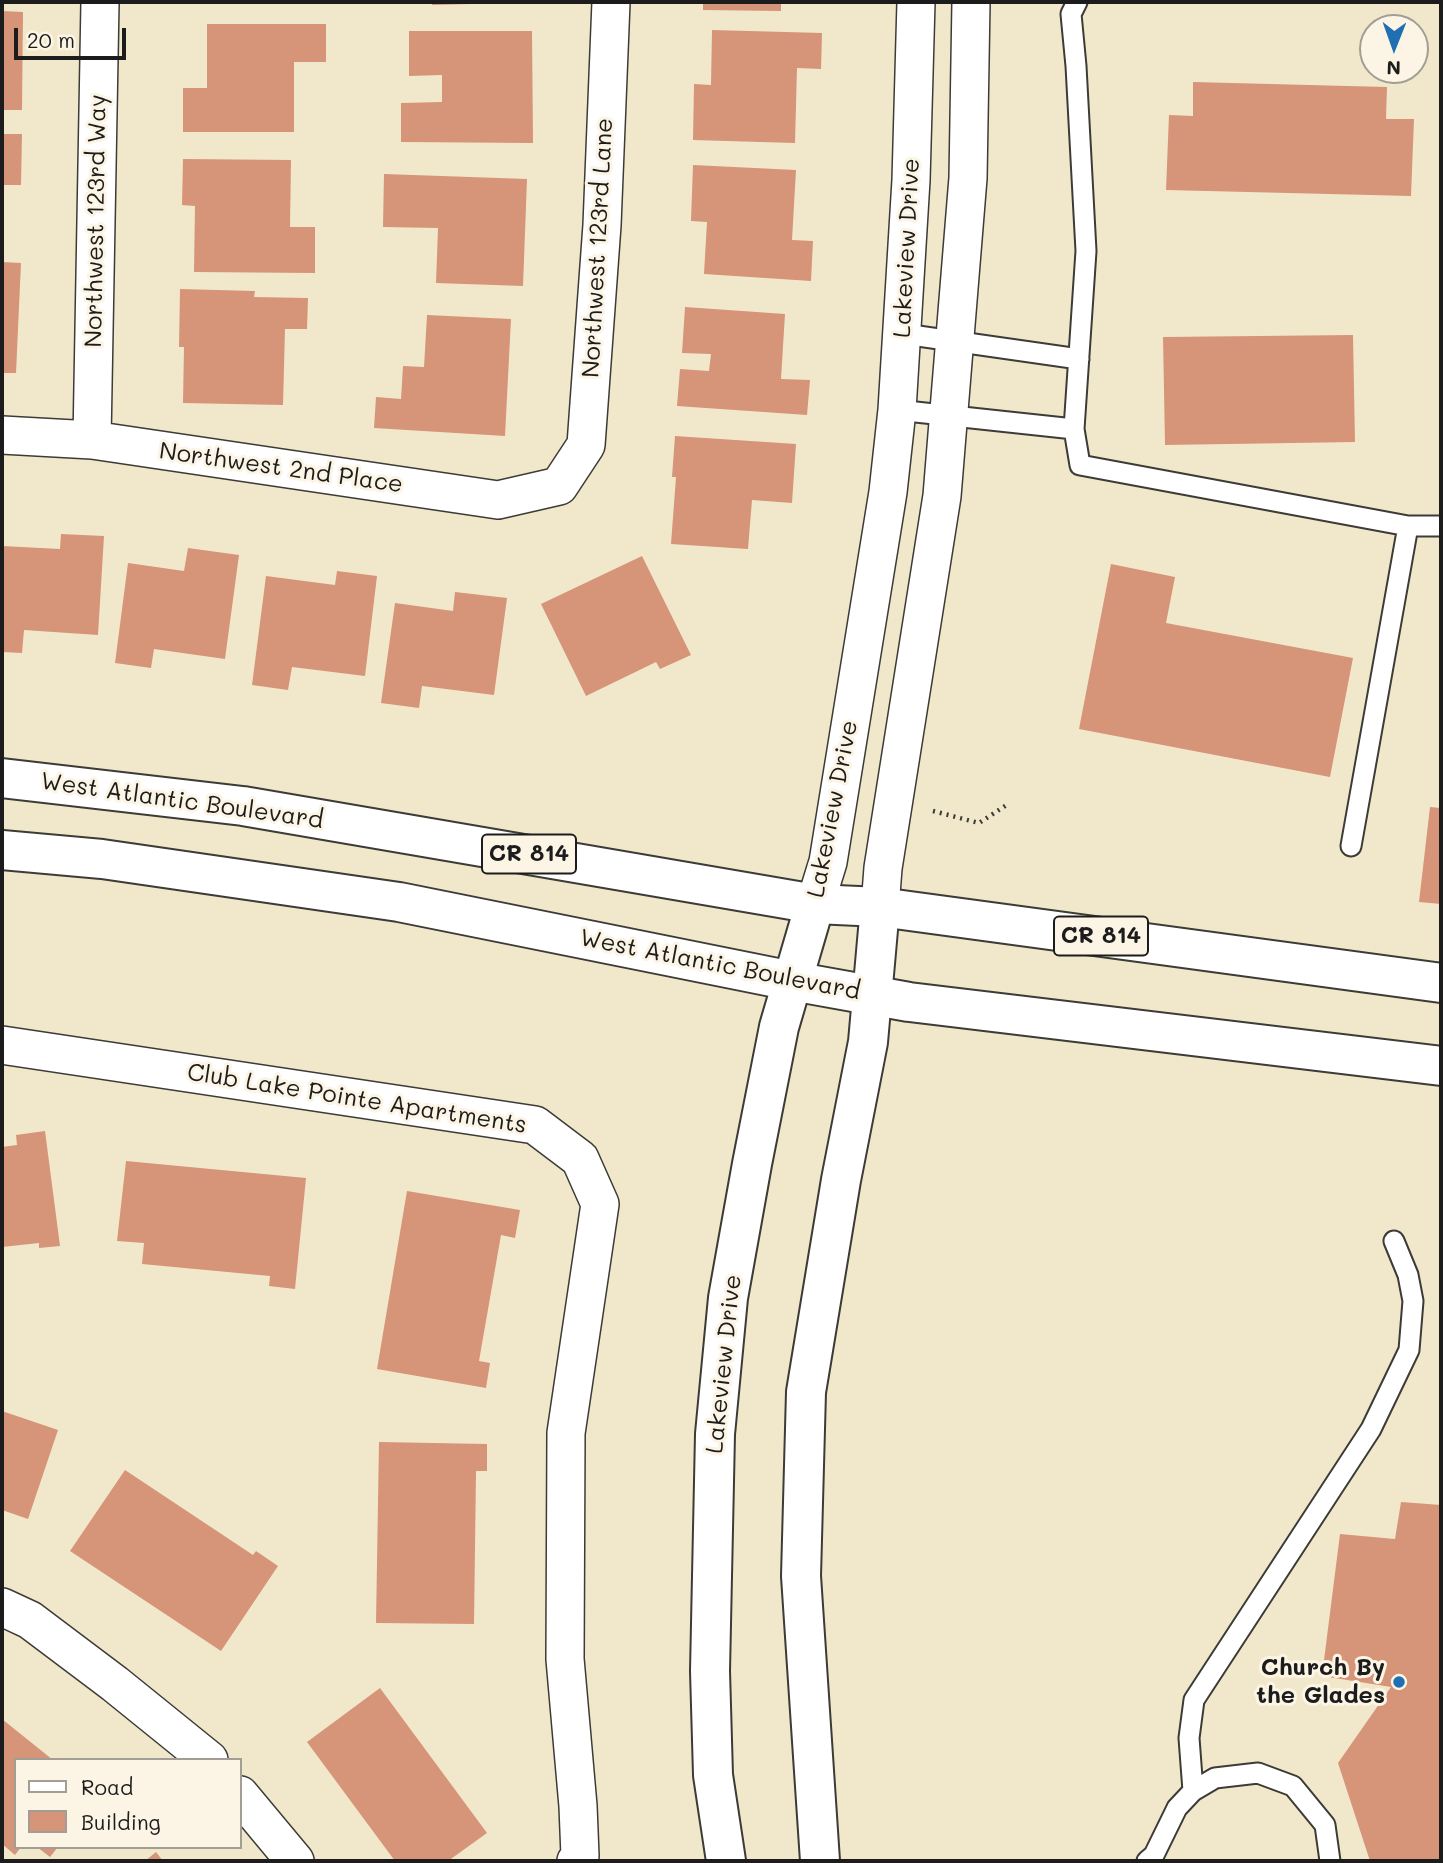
<!DOCTYPE html>
<html>
<head>
<meta charset="utf-8">
<style>
  body { margin:0 }
  #map { position:relative; width:1443px; height:1863px; overflow:hidden; background:#f1e8cc; font-family:Mali,sans-serif }
  canvas { display:block }
  .frame { position:absolute; inset:0; border:4px solid #1c1c1c; pointer-events:none }
  .legend { position:absolute; left:14px; top:1758px; width:228px; height:91px; box-sizing:border-box; background:#fcf5e5; border:2px solid #a29e95; margin:0; padding:9px 12px; list-style:none; font-size:21px; color:#1c1c1c }
  .legend li { display:flex; align-items:center; gap:14px; height:35px }
  .legend b { width:35px; border:2px solid #a29e95 }
  .north { position:absolute; left:1359px; top:14px; width:70px; height:70px; box-sizing:border-box; background:#fcf5e5; border:2px solid #a29e95; border-radius:50%; rotate:181deg; font-size:19px; font-weight:700; line-height:28px; text-align:center; color:#1c1c1c }
  .north::after { content:''; display:block; margin:auto; width:24px; height:32px; background:#1f6fb2; clip-path:polygon(50% 0,100% 100%,50% 72%,0 100%) }
  .scale { position:absolute; left:14px; top:28px; width:112px; height:32px; box-sizing:border-box; border:4px solid #1c1c1c; border-top:0; padding-left:9px; font-size:21px; line-height:24px; white-space:nowrap; color:#1c1c1c; -webkit-text-stroke:5px #fcf5e5; paint-order:stroke }
</style>
</head>
<body>
<div id="map">
<canvas width="1443" height="1863"></canvas>
<div class="frame"></div>
<ul class="legend">
<li><b style="height:9px;background:#fff"></b>Road</li>
<li><b style="height:19px;background:#d69478"></b>Building</li>
</ul>
<div class="north">N</div>
<div class="scale">20 m</div>
</div>
<script>
const c = document.querySelector('canvas').getContext('2d');
c.lineJoin = 'round';
function fillPath(path, color) {
  c.fillStyle = color;
  c.fill(path, 'evenodd');
}
function toPath(rows) {
  const path = new Path2D();
  for (const r of rows) {
    path.moveTo(r[0], r[1]);
    for (let i = 2; i < r.length; i += 2) path.lineTo(r[i], r[i + 1]);
  }
  return path;
}
function strokePath(path, color, width, dash) {
  c.strokeStyle = color;
  c.lineWidth = width;
  c.lineCap = dash ? 'butt' : 'round';
  c.setLineDash(dash || []);
  c.stroke(path);
}
function write(font, color, halo, rows, align = 'center') {
  c.font = font + ' Mali,sans-serif';
  c.lineWidth = 6;
  c.setLineDash([]);
  c.textBaseline = 'middle';
  c.strokeStyle = halo;
  c.fillStyle = color;
  for (const [text, x, y, turn = 0] of rows) {
    c.save();
    c.translate(x, y);
    c.rotate((+turn || 0) * Math.PI / 180);
    c.textAlign = isNaN(turn) ? turn : align;
    if (halo) c.strokeText(text, 0, 0);
    c.fillText(text, 0, 0);
    c.restore();
  }
}
const building = toPath([
  [432,2,471,2,471,4,432,5],
  [703,2,781,2,781,11,703,10],
  [2,11,23,12,22,110,2,110],
  [207,24,326,24,326,62,294,62,294,132,183,132,183,88,207,88],
  [712,30,822,33,821,69,797,68,795,143,693,140,694,84,711,85],
  [409,31,532,31,533,143,401,142,401,103,442,102,442,75,409,76],
  [1193,82,1387,87,1386,119,1414,119,1411,196,1166,190,1169,115,1193,116],
  [2,134,22,134,21,185,2,185],
  [183,159,291,160,290,227,315,227,315,273,194,272,195,206,182,205],
  [693,165,796,170,792,240,813,241,811,281,704,274,707,222,691,221],
  [384,174,527,179,523,286,436,283,438,228,383,227],
  [2,262,21,263,16,373,2,373],
  [180,289,255,291,254,297,308,298,307,329,285,329,283,405,183,403,184,347,179,347],
  [685,307,785,314,781,379,810,380,807,415,677,406,680,369,709,371,711,354,682,353],
  [427,315,511,319,505,436,374,428,376,397,401,399,403,366,424,367],
  [1353,335,1355,442,1165,445,1163,337],
  [675,436,796,444,792,503,752,500,748,549,671,544,676,477,672,477],
  [61,534,104,536,98,635,24,630,22,653,2,652,2,546,60,549],
  [188,548,239,555,225,659,154,649,151,668,115,663,128,563,184,571],
  [642,556,691,655,660,669,656,662,586,696,541,604],
  [1111,564,1175,577,1166,623,1353,658,1330,777,1079,729],
  [337,571,377,576,365,676,292,667,288,690,252,685,266,576,335,585],
  [455,592,507,598,494,695,422,686,419,708,381,703,395,603,453,611],
  [1430,807,1441,808,1441,904,1419,902],
  [45,1131,60,1246,39,1248,39,1243,2,1247,2,1147,17,1145,16,1135],
  [126,1161,306,1178,295,1289,269,1286,270,1276,142,1264,144,1243,117,1241],
  [407,1191,520,1210,515,1238,501,1235,479,1361,490,1363,486,1388,377,1369],
  [2,1411,58,1430,28,1519,2,1510],
  [379,1442,487,1444,487,1471,476,1471,474,1624,376,1623],
  [125,1470,253,1555,256,1551,278,1566,221,1651,70,1551],
  [1401,1502,1441,1505,1441,1861,1370,1861,1338,1763,1391,1687,1322,1676,1340,1534,1395,1539],
  [380,1688,487,1833,448,1861,395,1861,307,1742],
  [2,1719,53,1760,16,1760,16,1847,21,1847,15,1855,2,1844],
  [37,1847,58,1847,50,1857],
  [156,1852,163,1861,145,1861]
]);
const path = toPath([
  [933,811,979,823,1008,804]
]);
const service = toPath([
  [1077,2,1071,14,1076,66,1086,251,1074,429,1080,465,1408,526,1441,526],
  [904,334,1079,359],
  [897,410,1074,429],
  [1351,846,1408,526],
  [1193,1791,1189,1738,1194,1700,1371,1429,1409,1350,1413,1301,1408,1275,1394,1241],
  [1147,1861,1154,1855,1177,1808,1193,1791,1215,1778,1258,1773,1293,1786,1325,1825,1330,1861]
]);
const minor = toPath([
  [2,435,92,440,498,500,559,486,586,445,602,225,611,2],
  [92,440,100,2],
  [815,904,828,862,888,492,897,410,911,180,916,2],
  [880,907,883,868,942,496,968,178,971,2],
  [2,1045,535,1125,580,1159,600,1204,566,1433,565,1659,578,1806,580,1856,576,1861],
  [2,1607,30,1620,115,1684,209,1760],
  [240,1795,295,1861]
]);
const tertiary = toPath([
  [726,1861,713,1775,710,1671,715,1434,728,1298,752,1164,779,1027,815,904],
  [820,1861,801,1576,806,1392,841,1180,868,1042,880,907]
]);
const primary = toPath([
  [2,778,243,806,815,904,880,907,1441,983],
  [2,850,102,859,399,902,792,981,909,1002,1441,1066]
]);
const markers = [
  [1399,1682,7,"#1f6fb2"]
];
const shields = [
  [529,854,94],
  [1101,936,94]
];
const shieldNames = [
  ["CR 814",529,854],
  ["CR 814",1101,936]
];
const streetNames = [
  ["Northwest 123rd Way",96,221,-89],
  ["Northwest 123rd Lane",598,248,-87],
  ["Lakeview Drive",907,248,-87],
  ["Northwest 2nd Place",281,468,8],
  ["West Atlantic Boulevard",182,801,8],
  ["Lakeview Drive",833,809,-79],
  ["West Atlantic Boulevard",720,965,11],
  ["Club Lake Pointe Apartments",357,1099,9],
  ["Lakeview Drive",724,1364,-84]
];
const poiNames = [
  ["Church By",1385,1668],
  ["the Glades",1385,1696]
];
fillPath(building, '#d69478');
strokePath(service, '#3c3b36', 23);
strokePath(minor, '#3c3b36', 40);
strokePath(tertiary, '#3c3b36', 42);
strokePath(primary, '#3c3b36', 42);
strokePath(path, '#3c3b36', 4.5, [2, 5]);
strokePath(service, '#fff', 19);
strokePath(minor, '#fff', 37);
strokePath(tertiary, '#fff', 38);
strokePath(primary, '#fff', 38);
for (const [x, y, r, color] of markers) {
  const dot = new Path2D();
  dot.arc(x, y, r, 0, 2 * Math.PI);
  c.fillStyle = color;
  c.fill(dot);
  strokePath(dot, '#fcf5e5', 2.5);
}
for (const [x, y, w] of shields) {
  const box = new Path2D();
  box.roundRect(x - w / 2, y - 19.5, w, 39, 5);
  c.fillStyle = '#fcf5e5';
  c.fill(box);
  strokePath(box, '#1c1c1c', 2);
}
write('bold 23px', '#1c1c1c', null, shieldNames);
write('24px', '#1c1c1c', '#fcf5e5', streetNames);
write('bold 24px', '#1c1c1c', '#fcf5e5', poiNames, 'right');
</script>
</body>
</html>
